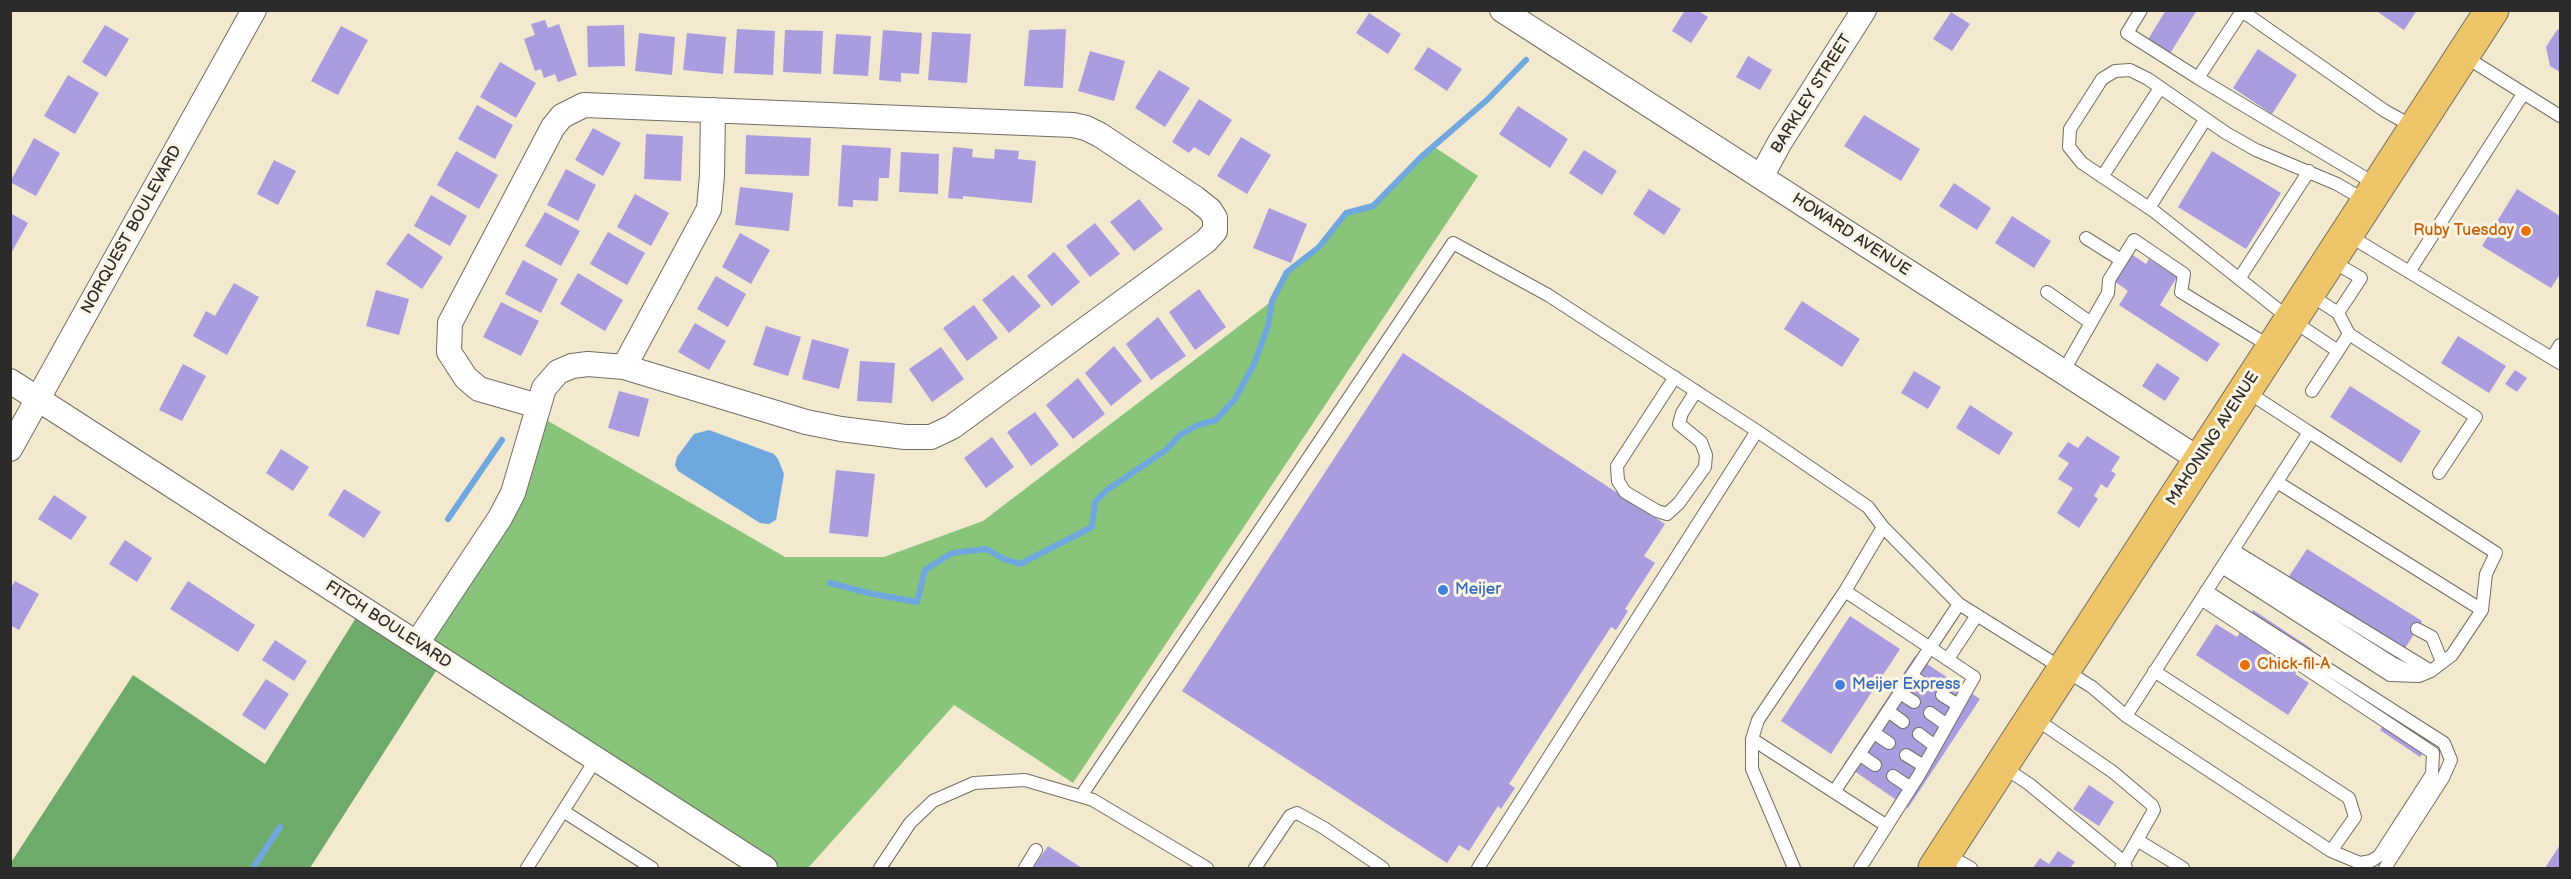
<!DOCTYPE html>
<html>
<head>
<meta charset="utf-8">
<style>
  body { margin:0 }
  #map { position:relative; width:2571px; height:879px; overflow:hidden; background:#f2e9cf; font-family:"Balsamiq Sans",sans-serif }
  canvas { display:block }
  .frame { position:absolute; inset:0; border:12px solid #2b2b2b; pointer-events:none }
</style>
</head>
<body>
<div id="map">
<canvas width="2571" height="879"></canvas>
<div class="frame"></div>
</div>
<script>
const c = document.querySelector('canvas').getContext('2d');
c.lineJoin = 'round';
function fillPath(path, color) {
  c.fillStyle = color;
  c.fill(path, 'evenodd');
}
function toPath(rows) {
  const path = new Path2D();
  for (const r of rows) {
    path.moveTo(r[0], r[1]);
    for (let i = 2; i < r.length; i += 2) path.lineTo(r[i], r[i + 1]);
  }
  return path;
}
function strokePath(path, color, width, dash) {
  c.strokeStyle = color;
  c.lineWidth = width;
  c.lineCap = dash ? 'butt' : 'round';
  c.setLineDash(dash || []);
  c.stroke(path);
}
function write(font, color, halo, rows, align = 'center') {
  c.font = font + ' "Balsamiq Sans",sans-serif';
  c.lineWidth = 6;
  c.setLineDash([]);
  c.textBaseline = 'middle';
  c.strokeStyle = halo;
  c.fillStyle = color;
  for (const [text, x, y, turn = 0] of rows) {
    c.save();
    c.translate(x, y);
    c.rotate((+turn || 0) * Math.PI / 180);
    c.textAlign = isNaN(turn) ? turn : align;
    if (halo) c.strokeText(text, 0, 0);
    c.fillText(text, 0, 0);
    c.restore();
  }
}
const green = toPath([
  [1433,146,1478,176,1073,783,954,705,808,868,765,868,417,643,501,518,536,414,785,557,884,557,983,521,1272,301,1287,272,1319,247,1346,213,1373,206]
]);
const forest = toPath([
  [362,608,443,660,310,868,11,868,10,864,133,675,265,764]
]);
const water = toPath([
  [709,430,774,454,778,459,784,474,776,520,769,524,760,523,678,471,675,465,677,457,694,434]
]);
const stream = toPath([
  [448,519,502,440],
  [830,583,873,594,917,602,925,570,952,553,986,549,1004,559,1020,564,1092,527,1095,502,1107,490,1166,450,1180,435,1198,425,1216,420,1235,399,1254,364,1268,326,1272,301,1287,272,1319,247,1346,213,1373,206,1421,157,1487,100,1526,60],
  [253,868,280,827]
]);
const building = toPath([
  [1685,10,1697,10,1708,17,1691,43,1672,31],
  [2166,10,2197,10,2169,55,2147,41],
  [2375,10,2417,10,2404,30],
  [1951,12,1970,24,1952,51,1933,39],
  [1369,13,1401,34,1388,54,1356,33],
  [545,20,548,28,559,24,577,75,558,82,555,74,544,78,541,69,535,71,524,39,535,35,531,24],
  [105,25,129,39,106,77,82,62],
  [624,25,625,66,588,67,587,26],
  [341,26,368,40,338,95,311,81],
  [737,29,775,31,773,75,734,73],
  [1066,29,1063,88,1024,86,1029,30],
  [2560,29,2560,72,2550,66,2546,47,2557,30],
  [785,30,823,31,821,74,783,72],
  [883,30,922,33,919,74,901,73,901,82,879,80],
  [932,32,971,34,967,83,928,80],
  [639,33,675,37,672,75,635,71],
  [687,33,726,37,723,74,683,70],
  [836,34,871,36,868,76,833,74],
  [1428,47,1462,69,1447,91,1414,69],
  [2258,49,2297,75,2272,114,2233,88],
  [1090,51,1125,61,1114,101,1078,91],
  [1748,56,1772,70,1760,90,1736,77],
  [500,62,536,83,516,118,480,97],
  [1159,70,1190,88,1165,127,1135,108],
  [68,75,99,93,75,134,44,116],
  [1199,99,1232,120,1209,156,1194,147,1189,153,1172,142],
  [477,105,513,125,495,159,458,139],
  [1518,106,1568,139,1550,168,1499,134],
  [1864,115,1920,149,1901,181,1844,146],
  [593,128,621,143,603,176,575,160],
  [646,134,683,136,681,181,644,179],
  [746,135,811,138,809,176,745,174],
  [1241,137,1271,155,1247,194,1217,176],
  [34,138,60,153,36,196,10,182],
  [842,145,891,148,889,178,879,178,878,201,853,200,853,207,838,206],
  [953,147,973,149,972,157,994,159,995,149,1019,151,1018,159,1036,161,1032,203,963,196,963,199,948,198],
  [1584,150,1617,171,1602,195,1569,173],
  [456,151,498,175,479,209,437,185],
  [2212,151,2281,193,2246,249,2178,207],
  [901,152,939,154,938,194,899,192],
  [274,160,296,171,278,205,257,194],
  [566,169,596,185,578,221,547,205],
  [1954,183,1991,208,1977,230,1939,206],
  [740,187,793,193,789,231,735,225],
  [1649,189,1681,209,1664,235,1633,214],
  [2517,189,2560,216,2560,274,2551,288,2482,246],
  [635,194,669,213,651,246,617,227],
  [431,195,467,216,450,246,414,226],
  [1139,199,1163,229,1134,251,1110,222],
  [1269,208,1307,224,1291,263,1253,248],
  [545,212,580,231,561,266,525,246],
  [10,213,28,223,10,255],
  [2012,216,2051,241,2034,268,1995,243],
  [1095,223,1120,254,1090,277,1066,246],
  [608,232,645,253,627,285,590,264],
  [408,233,443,257,422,289,386,264],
  [740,233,770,250,751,284,722,267],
  [1054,252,1080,282,1052,306,1027,276],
  [2131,254,2146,264,2149,259,2177,277,2160,305,2220,344,2207,362,2119,305,2128,291,2114,281],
  [523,260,558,279,541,313,505,294],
  [578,273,623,300,605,331,560,304],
  [1013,275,1041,306,1009,333,982,300],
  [716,276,746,294,728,327,697,309],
  [234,283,259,297,227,355,193,336,206,311,215,316],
  [1199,289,1226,327,1195,350,1169,312],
  [376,290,409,299,399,335,366,326],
  [1802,301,1860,339,1842,367,1784,329],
  [501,302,539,321,521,356,483,337],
  [974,305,998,338,967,361,943,328],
  [1158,317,1186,356,1151,380,1126,344],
  [695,323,726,341,709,370,678,352],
  [766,326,801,337,788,376,753,365],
  [2458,336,2506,366,2489,393,2441,363],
  [812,339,849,349,839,389,802,379],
  [1114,346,1142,381,1111,406,1085,373],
  [941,347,964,379,932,402,909,369],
  [1403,353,1665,524,1644,556,1655,563,1625,609,1628,611,1616,630,1611,627,1509,784,1515,788,1501,809,1498,806,1469,851,1459,845,1447,863,1182,691],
  [860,361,895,363,892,403,857,401],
  [2157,363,2180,378,2165,401,2142,386],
  [183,364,206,376,182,421,159,410],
  [2515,370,2527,378,2517,392,2505,384],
  [1914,371,1941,387,1928,409,1901,393],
  [1078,378,1105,414,1073,439,1046,405],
  [2350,386,2421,431,2401,463,2330,417],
  [619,391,649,399,639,437,608,428],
  [1970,405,2013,433,1999,455,1956,428],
  [1035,412,1059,445,1031,466,1007,432],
  [2087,436,2120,457,2111,471,2116,474,2107,488,2101,484,2094,496,2098,499,2079,528,2057,513,2073,488,2058,479,2069,463,2058,456,2068,442,2078,448],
  [992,437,1014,467,986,488,964,458],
  [281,449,309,467,293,491,266,473],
  [836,470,875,474,868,537,829,533],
  [344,489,381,512,364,538,328,515],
  [54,495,87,517,71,540,38,519],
  [125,540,152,558,137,582,109,564],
  [2307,549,2422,621,2404,650,2288,578],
  [15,581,39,594,19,630,10,625,10,589],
  [188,581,255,625,238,652,170,609],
  [2253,610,2312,649,2295,674,2309,683,2288,715,2196,655,2216,624,2237,637],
  [1850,616,1900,649,1831,754,1781,721],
  [275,640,307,661,294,681,262,660],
  [1915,656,1980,699,1908,808,1844,764],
  [266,679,289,694,265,730,242,715],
  [2395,708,2435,735,2420,757,2380,730],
  [2089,785,2114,802,2099,826,2073,809],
  [2560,845,2560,868,2545,868],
  [1048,846,1082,868,1033,868],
  [2058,851,2075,862,2070,868,2033,868,2040,858,2049,864]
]);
const service = toPath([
  [2141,10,2127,33,2198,78],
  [2464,56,2560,116],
  [2102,177,2160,88],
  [2377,185,2198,78,2242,11,2385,111,2414,127],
  [2149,208,2205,120],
  [2348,235,2560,363],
  [2086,238,2121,260],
  [2330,260,2361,278,2338,313],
  [2409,272,2523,94],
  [2239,279,2309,171],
  [2047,292,2091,323],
  [2309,294,2338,313,2349,334,2338,351,2290,319,2155,212,2082,163,2069,147,2070,129,2102,79,2115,71,2130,70,2148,79,2226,133,2256,150,2337,184,2366,201],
  [2349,334,2476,417,2439,473],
  [2552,358,2560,345],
  [2063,372,2108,293,2109,280,2134,240,2184,274,2181,292,2271,347],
  [1675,377,1617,466,1618,481,1625,492,1657,511,1667,514,1679,503,1705,467,1706,455,1701,442,1679,424,1682,413,1696,391],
  [2312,391,2338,351],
  [2277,482,2482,610,2486,574,2496,553,2309,432],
  [2233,550,2431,671],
  [2228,558,2394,664,2415,674],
  [2222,567,2390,675,2419,676,2431,671,2452,655,2482,610],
  [1845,591,1883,527,1959,604,2092,687,2126,716,2309,432,2246,391],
  [2206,591,2444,743,2451,760,2443,778,2385,868],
  [2201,599,2433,753,2432,774,2379,856,2371,861,2360,863,2331,851],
  [2417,629,2432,637,2442,662],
  [1948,659,1977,615],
  [1912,676,1925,685],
  [1900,693,1914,702],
  [1942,695,1958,705],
  [1888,711,1903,722],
  [1930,713,1947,725],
  [2126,716,2331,851,2355,817,2349,798,2154,671],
  [2033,717,2113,772,2152,805,2154,810,2137,840,2183,868],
  [1874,733,1889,743],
  [1919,734,1935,746],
  [1752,739,1887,826],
  [1859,754,1875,765],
  [1906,755,1924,766],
  [2002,766,2029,784,2124,862,2126,868],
  [1893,776,1911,788],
  [1834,792,1959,604],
  [1081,796,1453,243,1548,295,1757,431],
  [563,811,652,868],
  [1946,854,1971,868],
  [527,868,596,759],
  [880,868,910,823,933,801,974,783,1025,780,1093,800,1207,868],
  [1025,868,1036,850],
  [1255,868,1290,816,1297,813,1324,828,1383,868],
  [1478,868,1757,431,1868,507,1883,527],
  [1794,868,1752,769,1752,739,1758,720,1845,591,1974,677,1919,775,1860,868],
  [2121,868,2137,840]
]);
const minor = toPath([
  [1502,10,2200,460],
  [1761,177,1780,142,1864,10],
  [624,367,709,209,712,175,713,110],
  [10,381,765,868],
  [10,449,254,10],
  [417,643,500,518,513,493,544,388,558,372,572,366,588,364,624,367,806,422,841,429,905,437,931,437,952,427,1206,241,1215,231,1215,218,1210,210,1195,198,1100,135,1086,128,1073,125,584,105,562,116,553,127,450,323,449,352,466,378,479,389,538,406]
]);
const primary = toPath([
  [1935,868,2492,10]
]);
const markers = [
  [2526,231,6,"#e8710a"],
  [1443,590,6,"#3f7fe0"],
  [2245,665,6,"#e8710a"],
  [1840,685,6,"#3f7fe0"]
];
const streetNames = [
  ["BARKLEY STREET",1812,94,-58],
  ["NORQUEST BOULEVARD",132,230,-61],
  ["HOWARD AVENUE",1851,235,33],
  ["MAHONING AVENUE",2213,439,-57],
  ["FITCH BOULEVARD",388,625,33]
];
const foodNames = [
  ["Ruby Tuesday",2514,231],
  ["Chick-fil-A",2257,665,"left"]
];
const shopNames = [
  ["Meijer",1455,590],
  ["Meijer Express",1852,685]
];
fillPath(green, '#88c47a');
fillPath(forest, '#6eaa6a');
fillPath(water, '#6fa8de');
strokePath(stream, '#6fa8de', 6);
fillPath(building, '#a99de0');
strokePath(service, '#716e64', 14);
strokePath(minor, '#716e64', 26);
strokePath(primary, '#716e64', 35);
strokePath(service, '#fff', 12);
strokePath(minor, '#fff', 24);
strokePath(primary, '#eec569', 33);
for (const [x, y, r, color] of markers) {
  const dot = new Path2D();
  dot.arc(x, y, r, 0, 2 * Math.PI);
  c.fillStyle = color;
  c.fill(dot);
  strokePath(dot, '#fcf5e5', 2);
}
write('16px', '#2b2b2b', '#fcf5e5', streetNames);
write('16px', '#c56008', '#fcf5e5', foodNames, 'right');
write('16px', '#366cbe', '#fcf5e5', shopNames, 'left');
</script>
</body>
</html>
